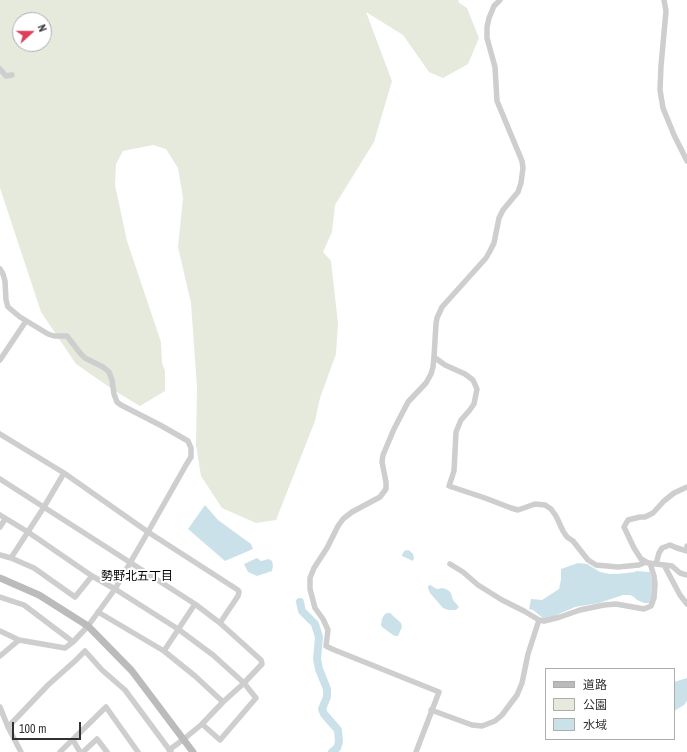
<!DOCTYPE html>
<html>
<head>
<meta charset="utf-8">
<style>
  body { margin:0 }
  #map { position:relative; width:687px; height:752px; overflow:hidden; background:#fff; font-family:"Archivo Narrow","Noto Sans JP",sans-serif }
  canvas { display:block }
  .legend { position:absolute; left:545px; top:668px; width:130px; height:72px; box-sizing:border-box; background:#fff; border:1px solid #adadad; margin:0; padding:5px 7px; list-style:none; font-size:12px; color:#313131 }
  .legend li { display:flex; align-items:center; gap:8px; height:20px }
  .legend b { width:20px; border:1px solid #adadad }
  .north { position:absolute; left:12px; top:12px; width:40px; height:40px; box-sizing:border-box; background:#fff; border:1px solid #adadad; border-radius:50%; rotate:69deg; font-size:11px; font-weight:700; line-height:16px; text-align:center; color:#313131 }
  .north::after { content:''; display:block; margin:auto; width:14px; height:18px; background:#dd3e5a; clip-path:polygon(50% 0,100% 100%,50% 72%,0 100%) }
  .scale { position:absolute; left:12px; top:722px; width:69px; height:18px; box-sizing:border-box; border:2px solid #313131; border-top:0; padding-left:5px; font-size:12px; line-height:14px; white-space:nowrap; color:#313131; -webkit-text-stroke:3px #fff; paint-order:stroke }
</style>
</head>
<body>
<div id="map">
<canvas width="687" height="752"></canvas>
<ul class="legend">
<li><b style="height:5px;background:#bbb"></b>道路</li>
<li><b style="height:11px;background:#e5eadd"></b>公園</li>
<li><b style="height:11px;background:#cbe1e9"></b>水域</li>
</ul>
<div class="north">N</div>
<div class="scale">100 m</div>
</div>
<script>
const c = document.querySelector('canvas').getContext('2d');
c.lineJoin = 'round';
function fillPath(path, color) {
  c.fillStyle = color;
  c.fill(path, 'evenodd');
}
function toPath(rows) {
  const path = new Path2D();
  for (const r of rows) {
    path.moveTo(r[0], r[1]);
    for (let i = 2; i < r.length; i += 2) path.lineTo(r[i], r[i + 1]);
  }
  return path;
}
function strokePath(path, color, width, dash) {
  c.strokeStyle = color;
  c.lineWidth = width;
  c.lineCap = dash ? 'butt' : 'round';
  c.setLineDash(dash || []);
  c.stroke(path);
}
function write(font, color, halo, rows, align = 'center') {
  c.font = font + ' "Archivo Narrow","Noto Sans JP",sans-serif';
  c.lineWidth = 4;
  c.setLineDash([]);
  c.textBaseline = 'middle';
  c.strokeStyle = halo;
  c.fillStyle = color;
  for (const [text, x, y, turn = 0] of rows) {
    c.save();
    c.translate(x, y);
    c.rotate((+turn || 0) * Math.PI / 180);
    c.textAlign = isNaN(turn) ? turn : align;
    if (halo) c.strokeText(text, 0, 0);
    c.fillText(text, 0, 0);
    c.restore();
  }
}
const green = toPath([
  [0,0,459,0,458,2,467,8,479,38,468,64,443,78,429,72,403,35,366,12,392,81,374,142,335,205,332,232,323,252,331,261,338,323,336,354,320,398,315,421,276,520,256,523,222,508,201,476,196,445,197,387,191,303,178,247,183,198,178,168,166,149,153,145,123,151,116,164,115,185,127,241,161,342,162,363,165,371,165,391,140,406,115,391,76,364,41,312,0,188],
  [20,20,44,20,44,44,20,44]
]);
const water = toPath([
  [205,505,218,520,251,544,253,549,225,561,188,529],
  [408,550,410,551,413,554,414,558,413,561,402,556,402,555,404,551],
  [257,558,261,561,269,559,272,561,273,566,272,571,257,576,248,572,244,564],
  [578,563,587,564,600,572,610,574,617,574,635,572,636,571,650,572,656,596,651,603,644,603,637,600,634,597,630,595,623,595,599,603,575,607,554,616,547,618,543,618,533,610,529,609,531,599,542,600,559,589,561,579,561,569],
  [430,585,437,589,443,588,448,590,451,593,453,600,459,607,456,610,448,610,443,608,430,593,428,588,428,586],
  [387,613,390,613,401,623,402,627,398,636,396,636,393,635,382,627,381,625,382,619,384,615],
  [687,678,687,701,684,705,674,711,674,682]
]);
const river = toPath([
  [300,602,302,611,315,624,319,637,317,659,319,669,327,689,327,697,322,709,324,714,338,730,339,742,337,748,332,752]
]);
const street = toPath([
  [664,0,666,11,661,66,660,90,663,108,674,135,687,161],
  [0,69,6,76,12,75],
  [0,269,3,274,5,281,6,300,8,307,20,317,48,334,54,336,67,336,80,353,85,358,103,367,109,372,112,380,114,394,117,402,121,405,160,425,188,441,191,448,191,457,186,465,148,532,115,589,88,626,73,642,65,648,19,640,0,631],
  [434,357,445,365,465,374,473,380,477,389,474,404,469,411,461,420,456,432,454,471,449,486,485,498,511,508,518,510,535,504,545,505,551,509,556,516,563,531,567,537,573,541,588,560,596,565,618,567,639,565,646,562],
  [0,360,26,321],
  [0,434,64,473,148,532,238,590,239,592,238,596,220,623],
  [0,479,195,604,220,623,261,660,262,664,244,683,223,702,202,724,184,739,169,750],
  [687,487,674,493,664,501,653,513,645,517,640,517,628,520,624,527,634,548,641,559,648,563,672,566,680,573,687,575],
  [0,515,28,532,92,576,115,589,178,629,213,655,244,683,256,698,220,740,202,724],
  [0,527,5,519],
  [0,555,11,558,34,568,75,597,92,576],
  [11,558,44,507,64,473],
  [450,564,463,572,478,585,502,600,524,611,539,620,544,621,560,617,580,610,604,605,616,604,644,609,651,606,654,598,655,584,654,576,650,563],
  [656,564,659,553,662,548,670,545,677,548,687,551,687,546],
  [664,565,680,595,687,604],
  [0,597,24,605,73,642],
  [98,612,164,651,195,676,223,702],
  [164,651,195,604],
  [0,656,19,640],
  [0,707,8,727,21,752],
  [431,710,472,725,482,726,495,721,502,715,517,695,522,683,528,654,539,620],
  [8,727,48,685,75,661,85,651,102,670,125,690,171,752],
  [73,740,80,752],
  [60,752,106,707,138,752],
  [83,752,97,739,107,752],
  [416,752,439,692,332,649,326,646,328,630,323,619,315,608,310,589,310,578,314,568,327,548,338,526,343,519,352,512,380,497,386,489,386,482,382,462,383,455,394,429,408,402,426,383,431,374,433,367,434,357,436,324,437,318,442,307,486,258,490,251,494,243,499,218,503,210,518,192,521,183,523,168,522,161,497,101,495,67,487,38,487,27,489,18,494,6,500,0]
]);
const secondary = toPath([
  [0,578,39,595,88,626,132,671,193,752]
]);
const neighbourhoodNames = [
  ["勢野北五丁目",137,577]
];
fillPath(green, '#e5eadd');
fillPath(water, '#cbe1e9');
strokePath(river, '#cbe1e9', 8);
strokePath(street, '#cecece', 5.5);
strokePath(secondary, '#bbb', 7);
write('12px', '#000', '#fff', neighbourhoodNames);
</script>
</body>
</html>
